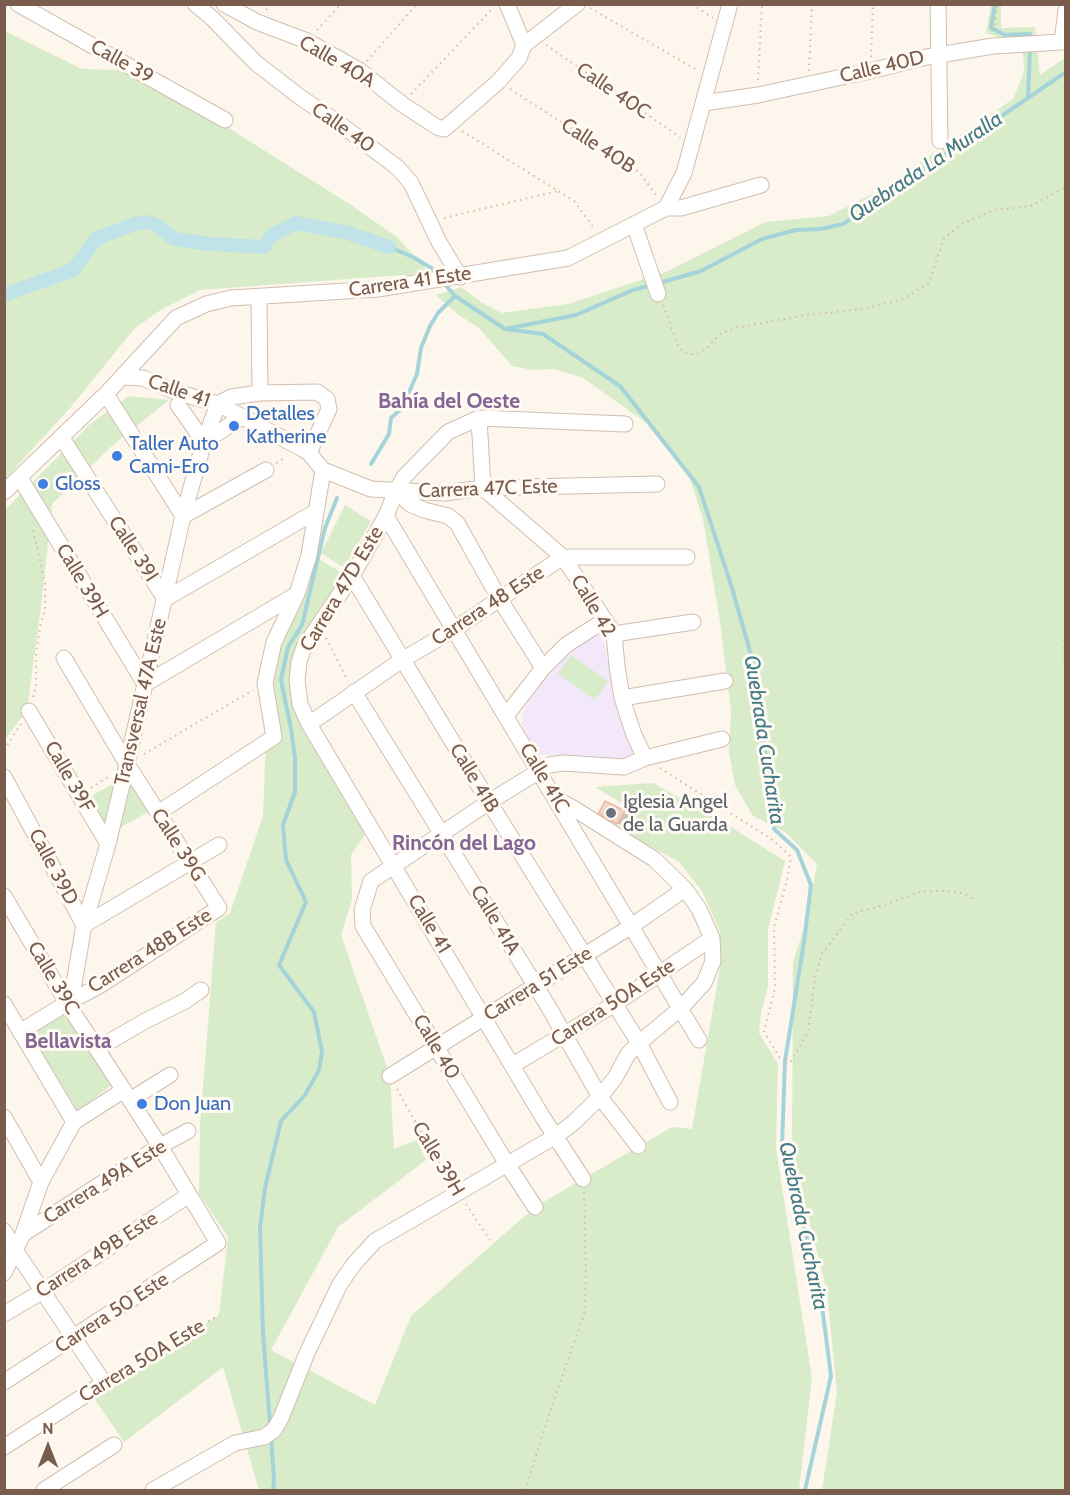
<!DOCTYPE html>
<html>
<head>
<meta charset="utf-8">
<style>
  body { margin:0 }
  #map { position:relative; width:1070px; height:1495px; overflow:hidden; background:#fdf6ec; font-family:Cabin,sans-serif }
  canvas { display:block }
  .frame { position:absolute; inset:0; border:6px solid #7a5c4d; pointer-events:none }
  .north { position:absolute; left:18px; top:1417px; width:60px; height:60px; -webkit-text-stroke:4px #fffaf3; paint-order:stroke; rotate:0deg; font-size:16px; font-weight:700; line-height:24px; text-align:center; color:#7a5c4d }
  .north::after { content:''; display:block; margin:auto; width:21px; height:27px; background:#7a5c4d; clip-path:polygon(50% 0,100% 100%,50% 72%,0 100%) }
</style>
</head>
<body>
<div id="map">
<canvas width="1070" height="1495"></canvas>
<div class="frame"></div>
<div class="north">N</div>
</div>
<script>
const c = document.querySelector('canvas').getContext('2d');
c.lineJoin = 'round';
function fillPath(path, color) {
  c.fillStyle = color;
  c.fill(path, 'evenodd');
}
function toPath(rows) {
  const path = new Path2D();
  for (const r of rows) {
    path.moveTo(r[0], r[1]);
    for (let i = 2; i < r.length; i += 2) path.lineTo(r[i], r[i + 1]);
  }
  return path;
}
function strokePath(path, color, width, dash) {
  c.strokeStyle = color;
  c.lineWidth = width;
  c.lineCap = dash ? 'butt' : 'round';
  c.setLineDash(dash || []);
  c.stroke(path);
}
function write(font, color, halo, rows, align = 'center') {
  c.font = font + ' Cabin,sans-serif';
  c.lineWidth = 6;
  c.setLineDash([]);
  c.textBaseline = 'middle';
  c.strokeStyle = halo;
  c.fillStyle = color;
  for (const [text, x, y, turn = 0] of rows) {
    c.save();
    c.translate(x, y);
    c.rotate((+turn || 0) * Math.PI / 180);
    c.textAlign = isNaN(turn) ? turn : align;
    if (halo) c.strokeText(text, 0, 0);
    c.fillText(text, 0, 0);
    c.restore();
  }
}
const education = toPath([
  [601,625,619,718,632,746,632,754,627,760,541,755,525,734,521,718,531,694,545,673,571,648]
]);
const green = toPath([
  [991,5,1001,5,1001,28,1035,27,1040,75,1065,58,1065,1490,822,1490,837,1392,827,1292,792,1151,793,963,808,915,817,864,785,832,753,816,735,785,729,752,731,711,720,622,703,519,689,475,652,427,583,378,554,369,533,370,512,366,479,328,456,313,436,295,461,287,481,302,502,313,568,304,668,271,765,222,829,216,878,191,1013,99,1024,72,1022,38,998,37,986,33],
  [5,31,82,69,118,70,181,98,351,205,397,237,430,273,200,290,159,311,134,329,71,407,5,479],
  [129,396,169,400,112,446,52,504,41,607,27,710,5,740,5,510,90,424],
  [345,505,371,521,344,568,321,553],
  [315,557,346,575,304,637,294,704,365,835,351,855,352,900,341,935,390,1076,394,1149,417,1140,426,1160,338,1227,271,1350,375,1405,411,1316,535,1207,672,1127,692,1129,720,968,720,932,702,891,679,862,622,831,633,810,595,787,653,783,726,824,785,861,768,929,768,986,761,1014,759,1033,778,1064,776,1149,812,1378,799,1490,259,1490,223,1367,124,1442,94,1398,219,1315,228,1237,199,1194,200,1125,216,922,230,913,263,816,266,739,279,646],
  [571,655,608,681,595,700,558,674],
  [126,776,150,811,109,834,88,798],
  [65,1014,111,1085,78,1112,30,1033]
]);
const shadow = toPath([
  [606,803,630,816,624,827,600,814]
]);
const stream = toPath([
  [995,4,991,28,1005,35,1030,34,1030,42],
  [1028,98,1030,49],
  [389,247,413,257,433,269,437,274],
  [443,282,455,296,505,329,576,315,633,290,652,285],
  [659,283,701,271,762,239,796,230,821,229,843,224,1066,72],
  [505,329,543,334,620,386,699,487,732,588,755,669,774,829,797,850,811,885,804,942,785,1061,782,1146,819,1283,831,1376,805,1490],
  [371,464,389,434,391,418,402,408,417,374,421,348,430,326,438,313,455,296],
  [270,1424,263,1333,260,1228,265,1188,281,1121,305,1095,319,1070,322,1052,314,1012,279,965,306,902,286,860,283,825,295,792,295,758,291,729,281,680,288,647,302,625,325,528,337,498],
  [271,1437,274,1479,273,1490]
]);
const canal = toPath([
  [4,295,73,270,97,238,138,223,147,222,158,226,174,239,210,244,264,247,271,236,296,223,345,232,389,247]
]);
const building = toPath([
  [605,801,625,811,617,824,598,814,605,801]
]);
const path = toPath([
  [692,4,713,18],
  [590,8,697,70],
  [266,10,271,4],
  [317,30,341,4],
  [994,31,997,4],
  [546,45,680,137],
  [871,57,873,4],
  [367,61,417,4],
  [809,71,812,4],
  [758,80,762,4],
  [510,89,639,172,657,196],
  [411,94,494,7],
  [462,131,574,201,594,228],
  [444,218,558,191],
  [663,305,679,348,688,354,697,354,707,348,720,334,735,328,807,315,862,309,901,300,929,283,944,238,965,222,994,210,1031,206,1066,187],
  [276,463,286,457],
  [1066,586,1064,660,1066,661],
  [326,638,348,681],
  [33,697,36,686,36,653,41,622,45,610,45,583,33,529],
  [4,750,21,724],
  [144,754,253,690],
  [660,768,774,841,791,857,787,880,774,927,775,988,764,1031,779,1057,791,1061,808,1032,815,978,822,954,853,913,878,907,923,891,952,891,965,894,975,900],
  [91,788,111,775],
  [397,1089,441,1167,451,1182],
  [466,1204,490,1240],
  [115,1376,219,1315],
  [525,1490,554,1399,584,1315,586,1281,584,1191]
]);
const minor = toPath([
  [18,4,225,120],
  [195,4,212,18,256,63,300,97,344,127,398,168,411,183,439,242,460,277],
  [224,4,257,22,307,41,359,70,402,104,437,127,444,129,498,82,519,58,524,45,577,4],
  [507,4,524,45],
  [938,4,940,141],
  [704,103,758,95,870,71,927,57,993,46,1062,42,1066,10],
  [666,208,681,208,761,185],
  [634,224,658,294],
  [259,297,260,393],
  [123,377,143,378,176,392,218,404,301,448,309,453,323,470,371,489,444,493,483,488,657,484],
  [106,394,183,516,266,470],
  [178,405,204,442,242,417],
  [479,418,483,488,563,557,614,634,617,666,622,698,634,735,645,758],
  [62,438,165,599,315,512],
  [20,478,145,684,297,594],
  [396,491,410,504,424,510,448,516,457,523,499,598,543,668],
  [4,492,106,394,176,318,206,304,231,298,378,289,568,258,666,208,684,173,730,4],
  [386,516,699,1040],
  [352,576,489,802,639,1043,670,1102],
  [614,634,693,622],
  [354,692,548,1006,600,1097,638,1146],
  [622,698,725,681],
  [29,711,108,844],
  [506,716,543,668,566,645,605,620],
  [309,724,402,660,453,630,563,557,687,557],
  [4,777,84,925,219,845],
  [158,813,274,737,265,683,274,642,297,594,309,555,323,470],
  [4,896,67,1003,160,1146,218,1243,4,1382],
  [71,1001,84,925,108,844,127,764,183,516,204,442,218,404,231,397,260,393,317,392,327,399,329,409,309,453],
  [4,1004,74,1122],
  [20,1032,67,1003,99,986,219,908,127,764,64,658],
  [97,1049,145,1021,185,1001,201,990],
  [513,1065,615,1004,712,938],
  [390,1076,630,927,685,889],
  [130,1100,170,1075],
  [4,1117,41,1182],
  [583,1179,542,1116,309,724,300,704,297,680,299,662,304,647,352,576,386,516,396,491,404,477,448,432,479,418,625,424],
  [535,1207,507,1164,363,926,362,910,371,881,489,802,549,765,563,763,624,767,645,758,722,739],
  [4,1231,15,1250,104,1383,4,1447],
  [23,1234,160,1146,188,1131],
  [4,1273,23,1234,41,1182,74,1122,124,1090],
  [4,1314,43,1291,189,1195],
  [44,1490,114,1445],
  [153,1490,235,1443,264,1437,274,1430,281,1418,307,1353,340,1284,354,1264,375,1241,556,1136,573,1123,600,1097,615,1078,628,1054,639,1043,681,1008,704,983,713,961,712,938,699,909,685,889,654,859,573,808,558,800]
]);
const markers = [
  [234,426,6,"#3f7fe0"],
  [117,456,6,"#3f7fe0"],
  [43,484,6,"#3f7fe0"],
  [611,813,6,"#6b7280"],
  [142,1104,6,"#3f7fe0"]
];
const streetNames = [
  ["Calle 39",122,62,29],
  ["Calle 40A",337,62,30],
  ["Calle 40D",882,67,-13],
  ["Calle 40C",613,91,34],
  ["Calle 40",343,128,35],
  ["Calle 40B",598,146,33],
  ["Carrera 41 Este",410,282,-8],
  ["Calle 41",179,391,19],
  ["Carrera 47C Este",488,489,-2],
  ["Calle 39I",133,549,57],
  ["Calle 39H",82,581,59],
  ["Carrera 47D Este",342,589,-59],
  ["Carrera 48 Este",488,606,-33],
  ["Calle 42",593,606,59],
  ["Transversal 47A Este",141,702,-77],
  ["Calle 39F",69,777,60],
  ["Calle 41B",474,778,59],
  ["Calle 41C",544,778,59],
  ["Calle 39G",178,845,57],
  ["Calle 39D",53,867,62],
  ["Calle 41A",495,920,59],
  ["Calle 41",429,924,59],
  ["Carrera 48B Este",150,951,-32],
  ["Calle 39C",53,978,59],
  ["Carrera 51 Este",538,984,-32],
  ["Carrera 50A Este",613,1003,-33],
  ["Calle 40",436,1047,59],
  ["Calle 39H",438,1159,59],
  ["Carrera 49A Este",105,1182,-32],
  ["Carrera 49B Este",97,1255,-33],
  ["Carrera 50 Este",112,1313,-33],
  ["Carrera 50A Este",142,1361,-31]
];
const shopNames = [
  ["Detalles",246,414],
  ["Katherine",246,437],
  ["Taller Auto",129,444],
  ["Cami-Ero",129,467],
  ["Gloss",55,484],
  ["Don Juan",154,1104]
];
const worshipNames = [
  ["Iglesia Angel",623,802],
  ["de la Guarda",623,825]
];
const waterNames = [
  ["Quebrada La Muralla",926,167,-34],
  ["Quebrada Cucharita",764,740,81],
  ["Quebrada Cucharita",803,1226,78]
];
const neighbourhoodNames = [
  ["Bahía del Oeste",449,402],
  ["Rincón del Lago",464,844],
  ["Bellavista",68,1042]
];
fillPath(education, '#f3e8fa');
fillPath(green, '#d8ecc9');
fillPath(shadow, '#0003');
strokePath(stream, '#a5d3da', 4);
strokePath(canal, '#bfe3e8', 14);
fillPath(building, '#f3d5c3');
strokePath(building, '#e6bba3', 1.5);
strokePath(minor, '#d1beb0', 17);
strokePath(path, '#d9b8a5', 2, [1.5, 4.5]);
strokePath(minor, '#fff', 15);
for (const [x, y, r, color] of markers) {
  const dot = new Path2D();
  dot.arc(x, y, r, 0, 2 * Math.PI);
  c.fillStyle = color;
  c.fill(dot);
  strokePath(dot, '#fffaf3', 2);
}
write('20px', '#7a5c4d', '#fffaf3', streetNames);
write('20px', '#366cbe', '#fffaf3', shopNames, 'left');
write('20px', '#5b616d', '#fffaf3', worshipNames, 'left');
write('italic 21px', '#437c86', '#fffaf3', waterNames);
write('bold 21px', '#846695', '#fffaf3', neighbourhoodNames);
</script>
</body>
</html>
